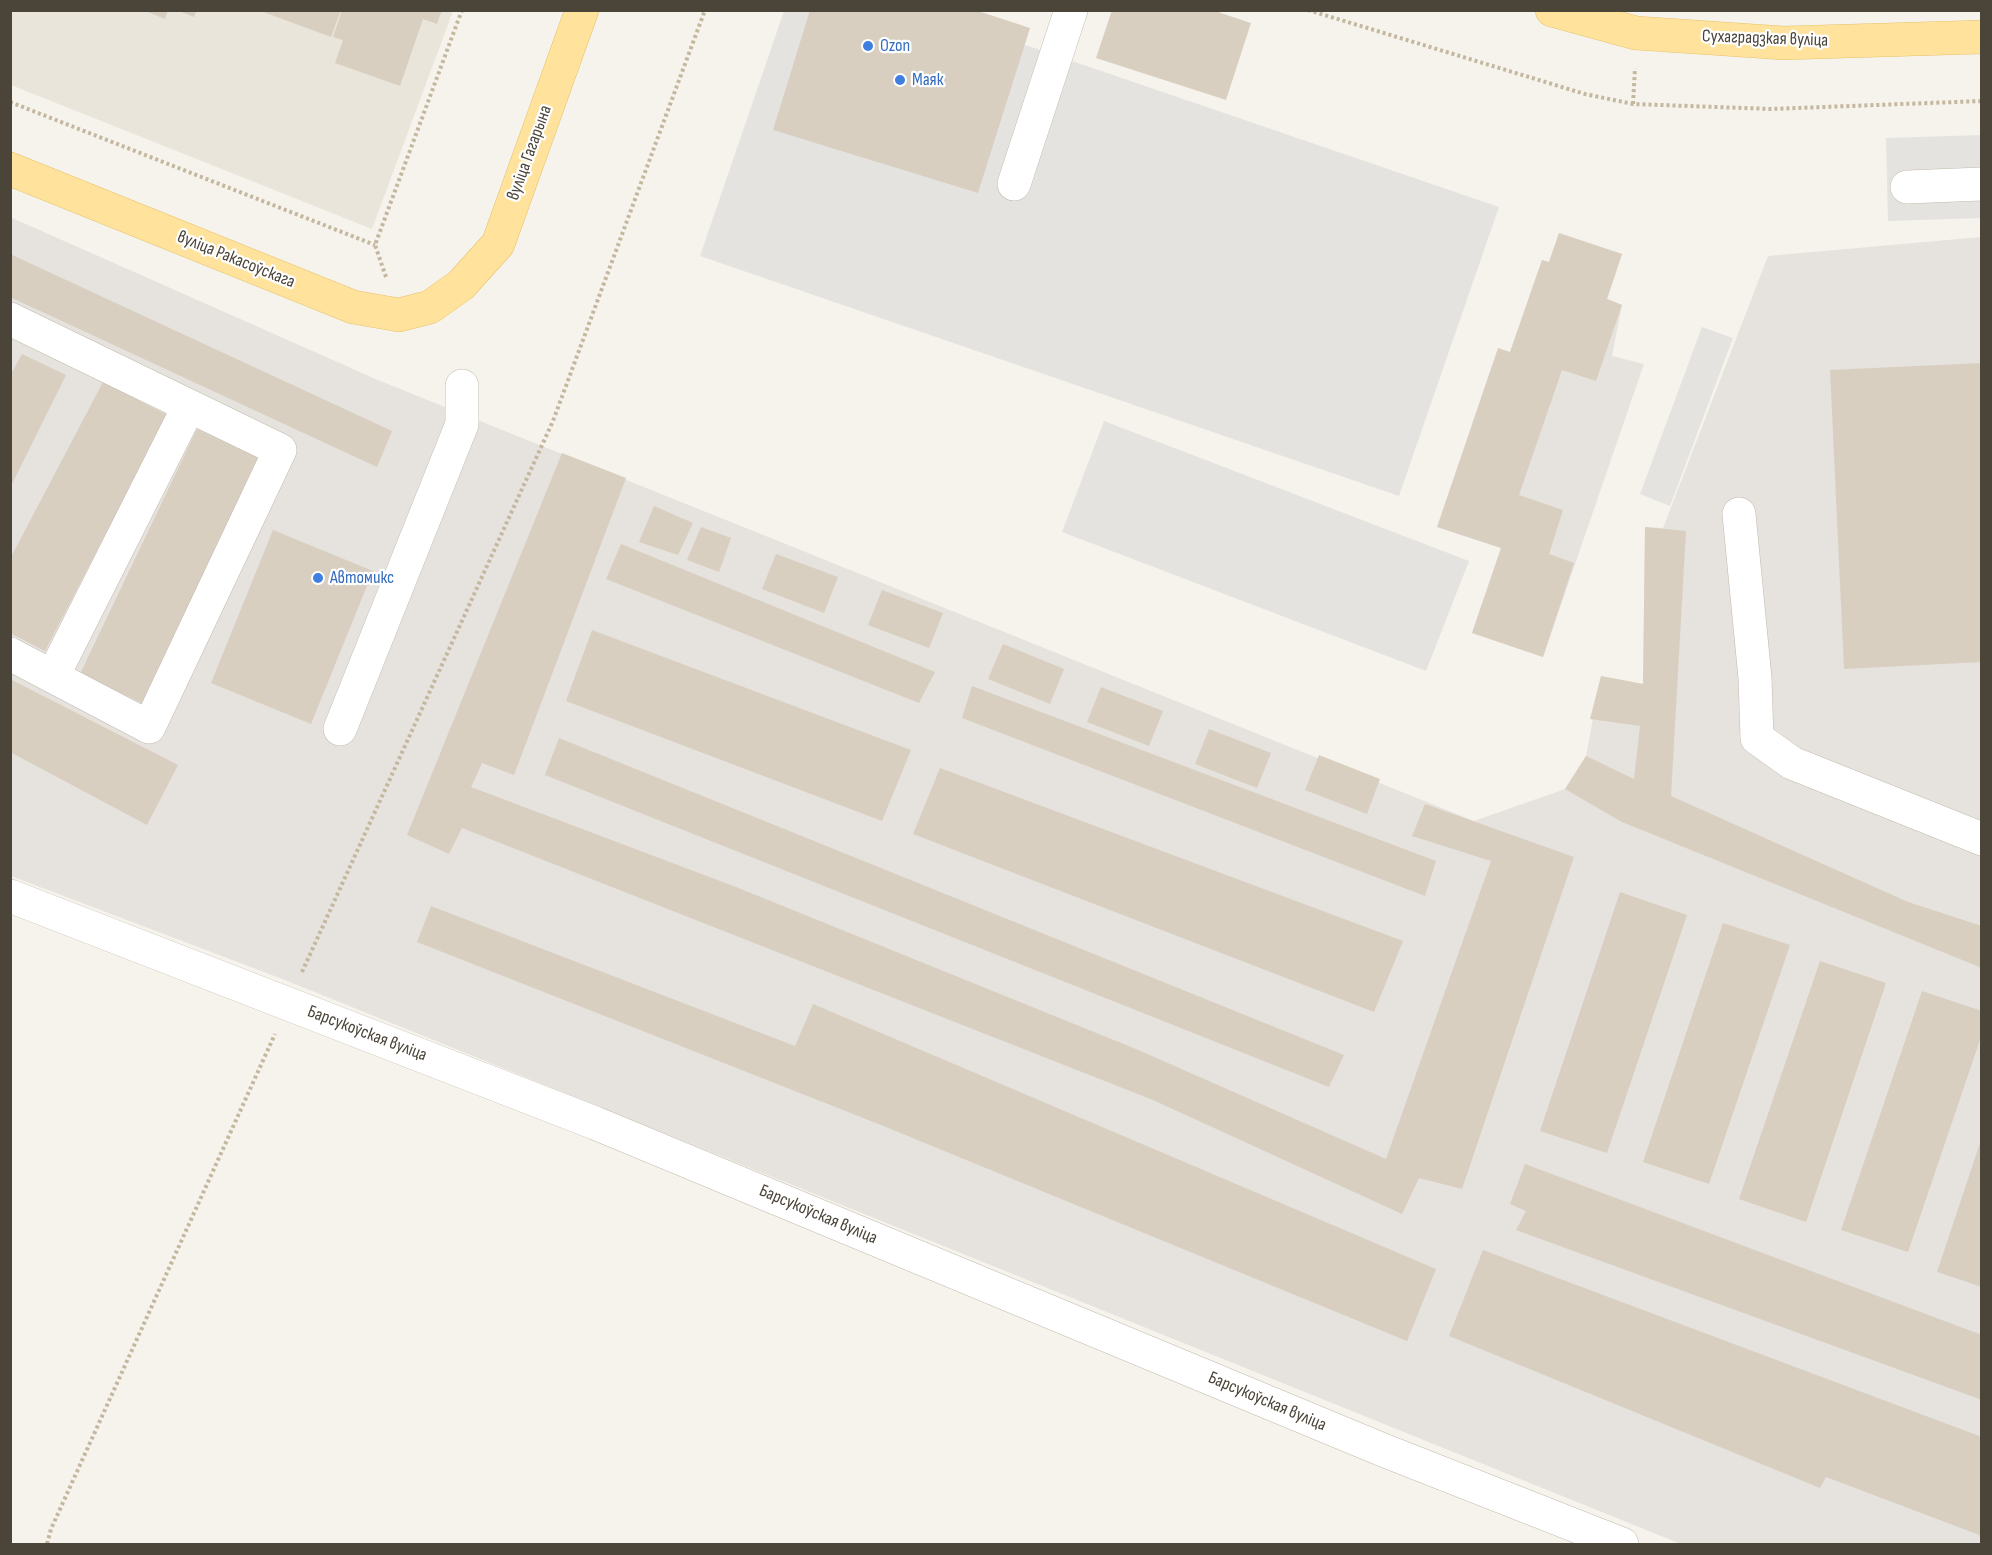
<!DOCTYPE html>
<html>
<head>
<meta charset="utf-8">
<style>
  body { margin:0 }
  #map { position:relative; width:1992px; height:1555px; overflow:hidden; background:#f6f3ec; font-family:"Sofia Sans Condensed",sans-serif }
  canvas { display:block }
  .frame { position:absolute; inset:0; border:12px solid #4b4439; pointer-events:none }
</style>
</head>
<body>
<div id="map">
<canvas width="1992" height="1555"></canvas>
<div class="frame"></div>
</div>
<script>
const c = document.querySelector('canvas').getContext('2d');
c.lineJoin = 'round';
function fillPath(path, color) {
  c.fillStyle = color;
  c.fill(path, 'evenodd');
}
function toPath(rows) {
  const path = new Path2D();
  for (const r of rows) {
    path.moveTo(r[0], r[1]);
    for (let i = 2; i < r.length; i += 2) path.lineTo(r[i], r[i + 1]);
  }
  return path;
}
function strokePath(path, color, width, dash) {
  c.strokeStyle = color;
  c.lineWidth = width;
  c.lineCap = dash ? 'butt' : 'round';
  c.setLineDash(dash || []);
  c.stroke(path);
}
function write(font, color, halo, rows, align = 'center') {
  c.font = font + ' "Sofia Sans Condensed",sans-serif';
  c.lineWidth = 4.5;
  c.setLineDash([]);
  c.textBaseline = 'middle';
  c.strokeStyle = halo;
  c.fillStyle = color;
  for (const [text, x, y, turn = 0] of rows) {
    c.save();
    c.translate(x, y);
    c.rotate((+turn || 0) * Math.PI / 180);
    c.textAlign = isNaN(turn) ? turn : align;
    if (halo) c.strokeText(text, 0, 0);
    c.fillText(text, 0, 0);
    c.restore();
  }
}
const residential = toPath([
  [10,11,453,11,372,229,11,85]
]);
const industrial = toPath([
  [10,217,378,380,1474,821,1565,789,1586,756,1601,676,1643,684,1645,527,1663,528,1768,256,1981,237,1981,1544,1681,1544,285,980,11,876],
  [1559,233,1622,254,1607,299,1622,305,1612,356,1644,364,1543,657,1472,633,1501,548,1437,527,1510,352,1542,260,1549,262]
]);
const parking = toPath([
  [784,11,926,11,1499,207,1399,496,700,256],
  [1981,135,1981,218,1888,221,1886,138],
  [1702,327,1733,338,1670,506,1640,494],
  [1104,421,1469,561,1426,671,1062,532]
]);
const building = toPath([
  [143,10,168,10,165,19],
  [176,10,197,10,194,17],
  [258,10,341,10,331,37],
  [342,10,442,10,437,24,423,19,400,86,335,63,343,40,333,37],
  [810,10,975,10,1030,28,978,193,773,130],
  [1112,10,1212,10,1251,23,1226,100,1096,58],
  [1559,233,1622,254,1607,299,1622,305,1596,381,1562,370,1519,495,1563,510,1549,554,1574,563,1543,657,1472,633,1501,548,1437,527,1498,348,1510,352,1542,260,1549,262],
  [10,254,392,431,377,467,10,297],
  [22,354,66,375,10,488,10,376],
  [1982,363,1982,662,1844,669,1830,370],
  [103,382,167,415,45,651,10,633,10,559],
  [197,429,261,459,144,704,80,674],
  [562,453,626,478,514,775,482,763,471,787,736,887,1136,1049,1386,1159,1491,861,1412,836,1425,804,1574,857,1462,1189,1419,1178,1402,1214,1153,1100,462,828,449,854,407,835],
  [654,506,693,523,678,555,639,542],
  [701,527,731,538,719,572,687,560],
  [1645,527,1686,531,1671,796,1908,902,1982,926,1982,968,1622,822,1565,789,1586,756,1634,779,1640,726,1590,719,1601,676,1643,684],
  [273,530,373,571,311,724,211,683],
  [621,544,935,672,919,703,606,579],
  [776,554,838,577,824,613,762,589],
  [882,590,943,613,929,648,868,625],
  [592,630,911,750,882,821,566,701],
  [1003,644,1064,669,1050,704,988,679],
  [10,679,178,765,147,825,10,752],
  [972,686,1436,861,1425,896,962,718],
  [1101,687,1163,711,1149,746,1087,722],
  [1209,729,1271,753,1257,788,1195,764],
  [559,738,1344,1055,1329,1087,545,775],
  [1319,755,1380,779,1367,814,1305,790],
  [940,768,1403,941,1374,1012,913,834],
  [1620,892,1687,915,1607,1153,1540,1131],
  [431,906,795,1046,813,1004,1436,1269,1407,1341,881,1125,417,942],
  [1723,923,1790,945,1709,1184,1643,1162],
  [1820,961,1886,983,1806,1222,1739,1199],
  [1922,991,1982,1011,1982,1034,1908,1252,1841,1230],
  [1981,1140,1982,1140,1982,1287,1937,1272],
  [1525,1164,1982,1335,1982,1400,1516,1230,1526,1211,1510,1204],
  [1483,1250,1982,1437,1982,1536,1826,1477,1820,1488,1449,1336]
]);
const path = toPath([
  [1308,10,1585,94,1633,104,1771,109,1982,101],
  [10,102,375,245],
  [1633,104,1635,68],
  [386,277,375,245,462,10],
  [302,972,553,421,705,10],
  [47,1544,51,1529,275,1034]
]);
const minor = toPath([
  [1014,184,1071,10],
  [1907,187,1982,184],
  [10,319,280,450,149,727,10,654],
  [1739,514,1755,678,1757,738,1792,763,1982,839],
  [53,676,189,406],
  [340,729,462,424,462,386],
  [10,896,595,1123,1383,1450,1622,1544]
]);
const major = toPath([
  [1552,10,1636,33,1784,43,1982,37],
  [10,169,353,307,399,315,430,307,461,285,498,244,582,10]
]);
const markers = [
  [868,46,6,"#3f7fe0"],
  [900,80,6,"#3f7fe0"],
  [318,578,6,"#3f7fe0"]
];
const streetNames = [
  ["Сухаградзкая вуліца",1765,39,2],
  ["вуліца Гагарына",530,153,-70],
  ["вуліца Ракасоўскага",236,260,22],
  ["Барсукоўская вуліца",367,1034,21],
  ["Барсукоўская вуліца",818,1215,23],
  ["Барсукоўская вуліца",1267,1402,23]
];
const shopNames = [
  ["Ozon",880,46],
  ["Маяк",912,80],
  ["Автомикс",330,578]
];
fillPath(residential, '#eae5da');
fillPath(industrial, '#e6e2dd');
fillPath(parking, '#e5e3e0');
fillPath(building, '#d8cfc1');
strokePath(minor, '#c2bbae', 34);
strokePath(major, '#e6c16a', 34);
strokePath(path, '#c4b79f', 4, [3, 3]);
strokePath(minor, '#fff', 33);
strokePath(major, '#ffe39c', 33);
for (const [x, y, r, color] of markers) {
  const dot = new Path2D();
  dot.arc(x, y, r, 0, 2 * Math.PI);
  c.fillStyle = color;
  c.fill(dot);
  strokePath(dot, '#fff', 2);
}
write('18px', '#4b4439', '#fff', streetNames);
write('18px', '#366cbe', '#fff', shopNames, 'left');
</script>
</body>
</html>
